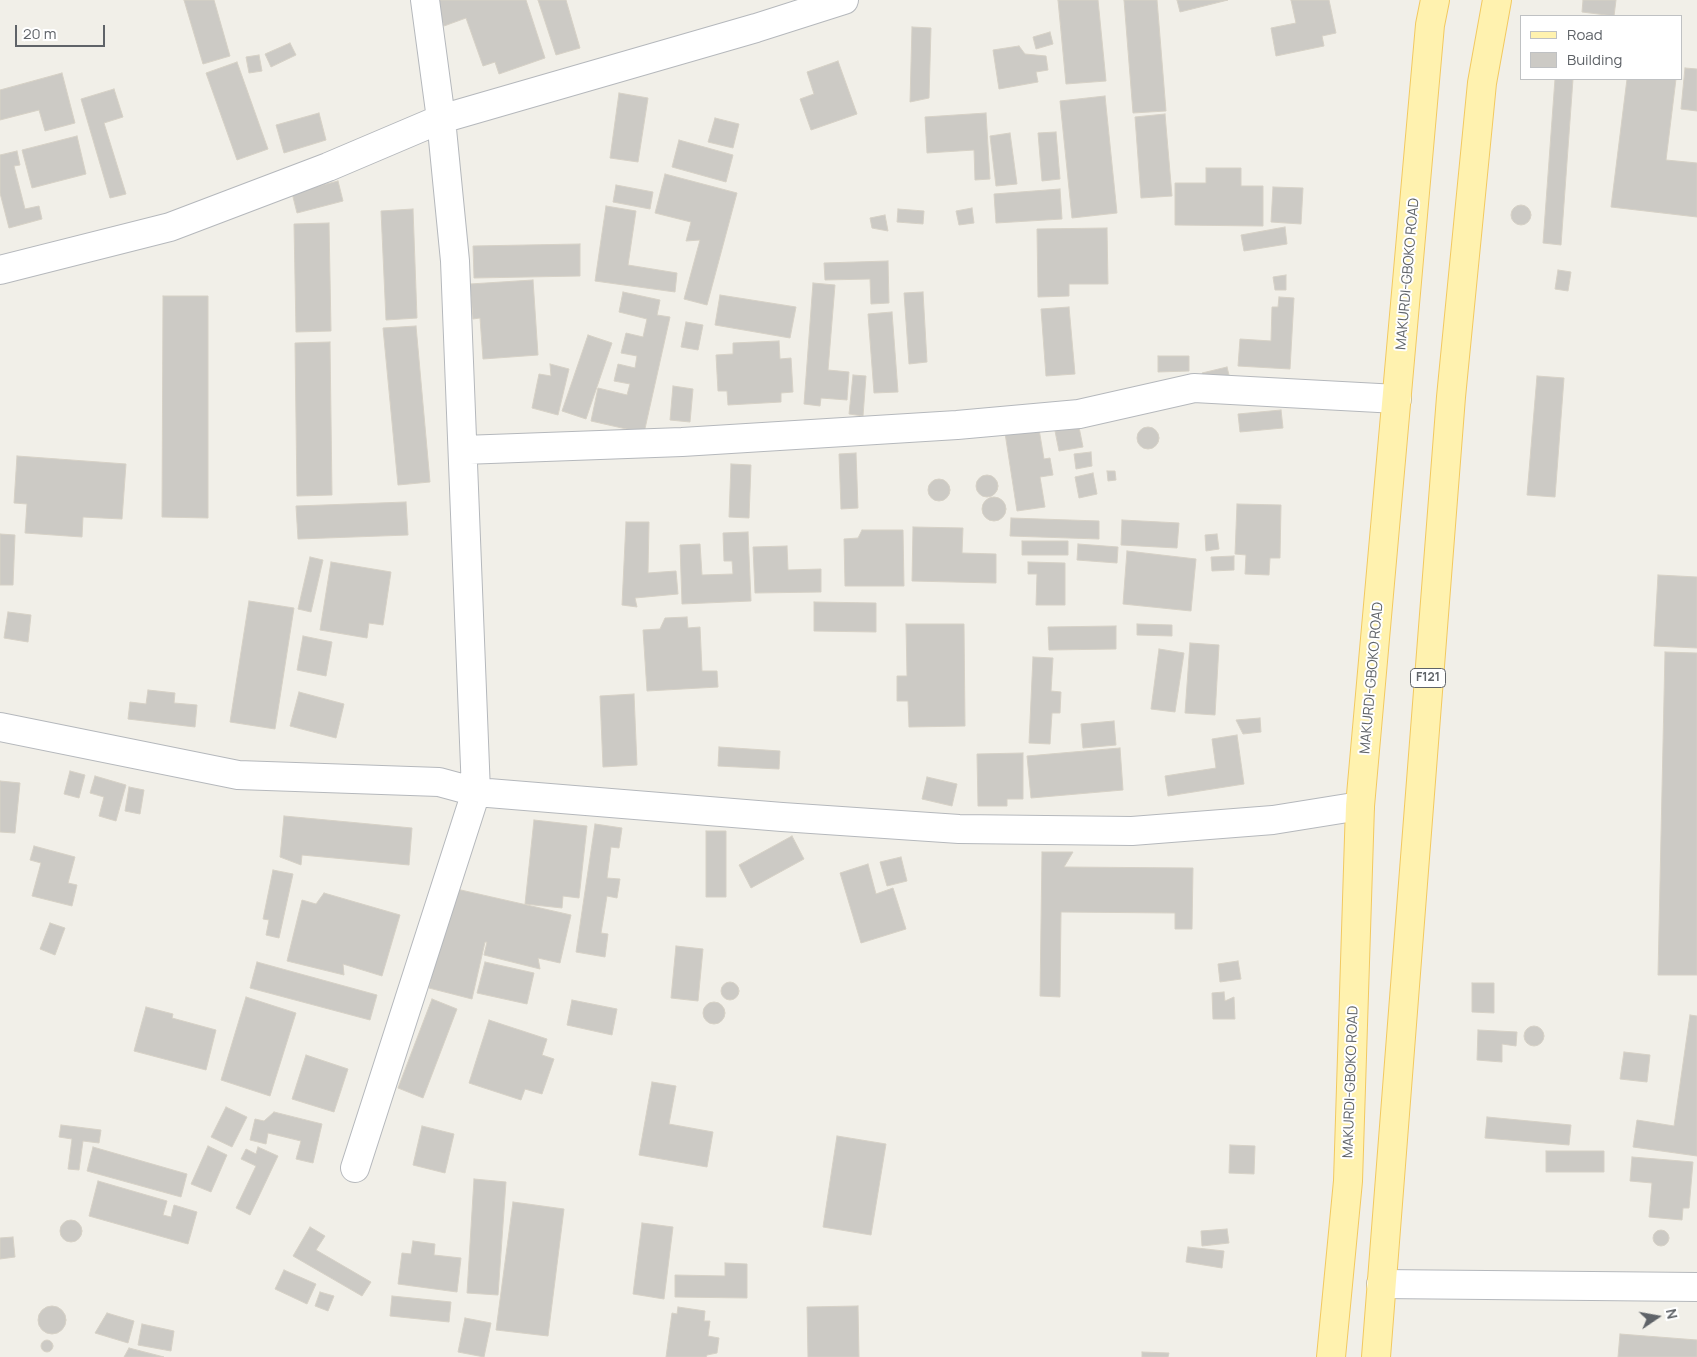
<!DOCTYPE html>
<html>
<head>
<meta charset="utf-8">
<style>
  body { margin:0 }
  #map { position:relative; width:1697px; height:1357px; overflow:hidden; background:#f1efe8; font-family:Manrope,sans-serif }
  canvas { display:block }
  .legend { position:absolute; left:1520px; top:15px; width:162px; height:65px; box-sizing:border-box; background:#fff; border:1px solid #bfc1c3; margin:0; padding:6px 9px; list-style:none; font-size:15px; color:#5f6368 }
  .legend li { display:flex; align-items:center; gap:10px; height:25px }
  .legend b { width:25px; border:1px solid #bfc1c3 }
  .north { position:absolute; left:1632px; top:1292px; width:50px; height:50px; -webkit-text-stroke:4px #fff; paint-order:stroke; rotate:78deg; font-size:14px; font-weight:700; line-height:20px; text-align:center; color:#5f6368 }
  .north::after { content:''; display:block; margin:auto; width:18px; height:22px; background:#5f6368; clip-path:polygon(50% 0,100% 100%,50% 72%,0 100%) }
  .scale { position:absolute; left:15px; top:25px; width:90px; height:22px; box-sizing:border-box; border:2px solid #5f6368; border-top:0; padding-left:6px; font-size:15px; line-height:18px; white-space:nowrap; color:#5f6368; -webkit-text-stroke:4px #fff; paint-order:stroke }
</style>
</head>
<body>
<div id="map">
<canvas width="1697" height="1357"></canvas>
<ul class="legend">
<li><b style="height:6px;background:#fff2af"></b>Road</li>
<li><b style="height:14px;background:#cccac5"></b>Building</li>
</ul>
<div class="north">N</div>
<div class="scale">20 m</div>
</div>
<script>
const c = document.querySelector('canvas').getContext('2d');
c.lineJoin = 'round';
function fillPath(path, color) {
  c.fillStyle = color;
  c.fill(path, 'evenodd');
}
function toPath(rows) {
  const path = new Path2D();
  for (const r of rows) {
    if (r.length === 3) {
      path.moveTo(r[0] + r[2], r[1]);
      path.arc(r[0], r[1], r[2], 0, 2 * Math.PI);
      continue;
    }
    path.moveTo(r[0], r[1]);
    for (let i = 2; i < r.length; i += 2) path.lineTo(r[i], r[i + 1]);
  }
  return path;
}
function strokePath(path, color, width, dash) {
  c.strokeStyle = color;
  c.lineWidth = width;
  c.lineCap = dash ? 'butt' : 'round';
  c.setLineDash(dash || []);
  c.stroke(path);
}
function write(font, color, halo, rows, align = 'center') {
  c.font = font + ' Manrope,sans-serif';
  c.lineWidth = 4;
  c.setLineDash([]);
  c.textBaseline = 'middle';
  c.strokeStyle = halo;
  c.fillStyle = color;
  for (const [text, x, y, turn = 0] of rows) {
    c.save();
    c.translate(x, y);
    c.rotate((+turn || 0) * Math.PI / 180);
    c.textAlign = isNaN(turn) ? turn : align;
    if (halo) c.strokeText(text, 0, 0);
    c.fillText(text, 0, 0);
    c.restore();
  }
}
const building = toPath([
  [184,0,214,0,230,56,203,64,184,0],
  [440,0,526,0,545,58,499,74,495,62,483,66,466,18,444,26,435,1,440,0],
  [538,0,566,0,580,48,556,55,538,0],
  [1058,0,1098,0,1106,81,1066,84,1058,0],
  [1124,0,1157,0,1166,111,1133,113,1124,0],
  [1177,0,1228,0,1180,12,1177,0],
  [1291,0,1329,0,1336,33,1322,36,1324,46,1276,56,1271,28,1296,23,1291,0],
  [1583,0,1616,0,1614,16,1582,12,1583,0],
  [912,27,931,28,929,98,910,102,912,27],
  [1050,32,1053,44,1036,49,1033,37,1050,32],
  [290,43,296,55,271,67,265,54,290,43],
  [1019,46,1025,54,1046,56,1048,70,1036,72,1038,82,999,89,993,50,1019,46],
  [259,55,262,71,249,73,246,57,259,55],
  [838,61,857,114,811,130,800,99,814,94,807,72,838,61],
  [237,62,268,149,237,160,206,73,237,62],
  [1685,68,1697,69,1697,111,1681,109,1685,68],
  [62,73,75,123,45,131,39,110,0,120,0,90,62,73],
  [1555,79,1573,79,1561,245,1543,243,1555,79],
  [1627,79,1676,79,1666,160,1697,163,1697,217,1611,207,1627,79],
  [114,89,123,117,104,123,126,194,110,198,81,99,114,89],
  [619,93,648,98,638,162,610,158,619,93],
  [1105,96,1117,213,1072,218,1060,101,1105,96],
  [319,113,326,140,284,153,276,125,319,113],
  [986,113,990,179,975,180,974,150,927,153,925,117,986,113],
  [1165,114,1172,196,1141,198,1135,117,1165,114],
  [715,118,739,124,733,148,708,142,715,118],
  [1056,132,1060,179,1042,181,1038,133,1056,132],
  [1010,133,1017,184,996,186,990,136,1010,133],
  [77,136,86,174,32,188,22,150,77,136],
  [679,140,733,155,726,182,672,167,679,140],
  [17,151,20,165,14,166,25,209,39,206,42,219,9,228,0,193,0,155,17,151],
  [1206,168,1241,168,1241,186,1263,186,1263,226,1175,225,1175,183,1206,183,1206,168],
  [665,174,737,193,707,305,684,299,700,240,686,241,691,222,655,213,665,174],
  [338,181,343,201,297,213,292,193,338,181],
  [616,185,653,192,650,209,613,202,616,185],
  [1273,187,1303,188,1301,224,1271,222,1273,187],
  [1060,189,1062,219,996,223,994,194,1060,189],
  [1521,215,10],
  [606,206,636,211,628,265,677,273,675,292,595,281,606,206],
  [972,208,974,223,959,225,956,211,972,208],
  [413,209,417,318,386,320,381,211,413,209],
  [898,209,924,211,923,224,897,222,898,209],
  [885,215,888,231,872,228,870,218,885,215],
  [329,223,331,331,296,332,294,224,329,223],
  [1285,227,1287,244,1244,251,1241,235,1285,227],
  [1107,228,1108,284,1069,284,1069,296,1038,297,1037,229,1107,228],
  [580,244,580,276,474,278,473,246,580,244],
  [888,261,889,303,871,304,870,279,825,280,824,263,888,261],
  [1558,270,1571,272,1568,291,1555,289,1558,270],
  [1286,275,1286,290,1275,290,1273,277,1286,275],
  [533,280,538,355,483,359,480,318,473,319,470,284,533,280],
  [813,283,835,285,828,370,849,372,847,400,821,398,820,406,804,404,813,283],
  [623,292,660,300,657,315,670,317,644,433,591,421,598,388,627,395,630,384,614,381,618,364,635,368,637,356,621,353,626,333,643,337,647,319,619,312,623,292],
  [923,292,927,362,909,364,904,293,923,292],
  [720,295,796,307,790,338,715,325,720,295],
  [163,296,208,296,208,518,162,517,163,296],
  [1279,297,1294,298,1290,369,1238,366,1240,339,1271,341,1272,307,1278,307,1279,297],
  [1069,307,1075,374,1046,376,1041,309,1069,307],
  [892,312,898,392,874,393,868,314,892,312],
  [686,322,703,325,698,350,681,347,686,322],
  [416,326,430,482,398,485,383,328,416,326],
  [588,335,612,343,586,419,562,411,588,335],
  [779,341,780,359,791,358,793,392,781,393,781,402,728,405,727,391,718,391,716,355,733,354,733,343,779,341],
  [330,342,332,495,297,496,295,343,330,342],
  [1158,356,1189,356,1189,371,1158,372,1158,356],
  [550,364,569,369,558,415,532,408,539,374,551,376,550,364],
  [1227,367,1230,379,1205,385,1202,373,1227,367],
  [853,375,866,376,863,416,849,414,853,375],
  [1537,376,1564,378,1555,497,1527,495,1537,376],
  [673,386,693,389,690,422,670,420,673,386],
  [1281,410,1283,428,1240,432,1238,414,1281,410],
  [1148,438,11],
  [1079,427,1083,447,1059,451,1055,431,1079,427],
  [1039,429,1044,459,1050,458,1053,475,1040,477,1045,507,1017,511,1005,433,1039,429],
  [1091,452,1092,466,1076,469,1074,454,1091,452],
  [856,453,858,508,841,509,839,454,856,453],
  [17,456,126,464,122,519,83,517,82,537,25,533,27,504,14,503,17,456],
  [731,464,751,465,749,518,729,517,731,464],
  [1107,471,1115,471,1116,480,1108,481,1107,471],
  [1093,473,1097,494,1079,498,1075,477,1093,473],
  [987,486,11],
  [939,490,11],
  [994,509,12],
  [406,502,408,535,298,539,296,506,406,502],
  [1237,504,1281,505,1280,558,1270,558,1269,575,1245,574,1246,555,1235,554,1237,504],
  [1011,518,1099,521,1099,539,1010,536,1011,518],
  [1122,520,1179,523,1177,548,1121,545,1122,520],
  [626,522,649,522,648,573,676,571,678,594,635,598,637,607,622,605,626,522],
  [913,527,963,528,962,553,996,554,996,583,912,581,913,527],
  [862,530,903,530,904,586,845,586,844,539,858,538,862,530],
  [748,532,751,601,682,604,680,545,700,544,702,575,733,574,732,561,724,561,723,533,748,532],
  [0,534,15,535,13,585,0,585,0,534],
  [1217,534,1219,549,1206,551,1205,535,1217,534],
  [1022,541,1068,541,1068,555,1022,555,1022,541],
  [1078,544,1118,547,1117,563,1077,560,1078,544],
  [787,546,788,570,821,569,821,592,755,593,753,547,787,546],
  [1127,551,1196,559,1191,611,1123,604,1127,551],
  [1234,556,1234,570,1212,571,1211,557,1234,556],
  [310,557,323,560,311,612,298,609,310,557],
  [331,562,391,572,383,625,369,623,367,638,320,630,331,562],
  [1028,562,1065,563,1065,605,1036,605,1037,574,1028,574,1028,562],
  [1658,575,1697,577,1697,648,1654,646,1658,575],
  [249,601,294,608,275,729,230,722,249,601],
  [814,602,876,603,876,632,814,631,814,602],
  [8,612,31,615,28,642,4,638,8,612],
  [687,617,688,628,700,627,702,671,717,671,718,687,647,691,643,630,660,629,665,618,687,617],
  [906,624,964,624,965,726,909,727,908,701,897,701,897,676,907,676,906,624],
  [1137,624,1172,625,1172,636,1137,635,1137,624],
  [1116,626,1116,649,1049,650,1048,627,1116,626],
  [303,636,332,642,326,676,297,670,303,636],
  [1190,643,1219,645,1215,715,1185,713,1190,643],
  [1159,649,1184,653,1175,712,1151,709,1159,649],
  [1665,652,1697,653,1697,975,1658,975,1665,652],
  [1033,657,1053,658,1051,691,1061,692,1060,713,1052,713,1050,744,1029,743,1033,657],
  [148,690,175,693,174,703,197,705,195,727,128,719,130,702,146,704,148,690],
  [299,692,344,704,336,738,290,726,299,692],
  [634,694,637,765,603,767,600,696,634,694],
  [1260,718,1261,732,1243,734,1236,720,1260,718],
  [1114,721,1116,745,1083,748,1081,724,1114,721],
  [1237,735,1244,784,1168,796,1165,776,1216,768,1212,739,1237,735],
  [719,747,780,751,779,769,718,766,719,747],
  [1120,748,1123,790,1031,798,1027,756,1120,748],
  [1023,753,1023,799,1007,799,1007,806,978,806,977,754,1023,753],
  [70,771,85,775,79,798,64,794,70,771],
  [95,776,126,785,116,821,99,816,104,797,90,793,95,776],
  [927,777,957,784,952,806,922,799,927,777],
  [0,781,20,783,15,833,0,832,0,781],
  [129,787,144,790,140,814,125,811,129,787],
  [284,816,412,828,409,865,302,855,301,865,280,857,284,816],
  [534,820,587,826,579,898,563,896,562,908,525,904,534,820],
  [595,824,622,828,619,848,611,847,607,878,620,879,617,898,607,896,601,933,608,934,605,957,576,952,595,824],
  [706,831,726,831,726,897,706,897,706,831],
  [792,836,804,859,751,888,739,865,792,836],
  [34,846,75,857,68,883,77,885,72,906,32,896,41,863,30,860,34,846],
  [1042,852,1073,852,1064,867,1193,868,1192,929,1175,929,1175,913,1061,912,1060,997,1040,996,1042,852],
  [901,857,907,881,887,886,880,862,901,857],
  [868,864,876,894,893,888,906,929,861,943,840,873,868,864],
  [273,870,293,874,279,938,266,935,269,920,263,919,273,870],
  [452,888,571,915,560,963,538,958,540,969,484,955,487,942,485,942,472,999,429,988,452,888],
  [324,893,400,915,382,976,343,964,344,975,287,961,302,900,316,904,324,893],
  [50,923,65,928,55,955,40,949,50,923],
  [676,946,703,949,698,1001,671,998,676,946],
  [1238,961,1241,979,1220,982,1218,964,1238,961],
  [257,962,377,995,370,1020,250,988,257,962],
  [485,962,534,973,527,1004,477,993,485,962],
  [730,991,9],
  [1472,983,1494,983,1494,1013,1472,1012,1472,983],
  [1224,992,1225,1001,1234,997,1235,1019,1213,1019,1212,993,1224,992],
  [246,997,296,1013,270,1096,221,1080,246,997],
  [432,999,457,1009,423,1098,398,1088,432,999],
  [572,1000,617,1009,612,1035,567,1025,572,1000],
  [714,1013,11],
  [146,1007,173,1014,172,1018,216,1030,206,1070,134,1051,146,1007],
  [1690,1015,1697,1016,1697,1156,1633,1147,1637,1120,1674,1126,1690,1015],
  [489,1020,547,1039,542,1055,554,1059,542,1094,525,1089,521,1100,469,1083,489,1020],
  [1534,1036,10],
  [1478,1030,1517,1032,1516,1046,1502,1044,1502,1062,1477,1060,1478,1030],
  [1624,1052,1650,1055,1647,1082,1620,1079,1624,1052],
  [306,1055,348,1069,334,1112,292,1099,306,1055],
  [652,1082,676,1086,669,1124,713,1132,707,1167,639,1155,652,1082],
  [226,1107,247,1117,232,1147,211,1137,226,1107],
  [274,1112,322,1124,313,1163,296,1159,301,1141,268,1133,266,1144,250,1140,255,1119,264,1121,274,1112],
  [1487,1117,1571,1125,1569,1145,1485,1138,1487,1117],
  [61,1125,101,1130,99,1143,83,1141,79,1170,68,1169,72,1139,59,1137,61,1125],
  [422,1126,454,1134,445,1173,413,1165,422,1126],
  [837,1136,886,1144,871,1235,823,1227,837,1136],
  [1230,1145,1255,1146,1254,1174,1229,1173,1230,1145],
  [208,1146,227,1155,211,1192,191,1184,208,1146],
  [93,1147,187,1174,181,1197,87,1171,93,1147],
  [258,1147,278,1156,250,1215,236,1208,256,1166,241,1159,246,1149,256,1154,258,1147],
  [1546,1151,1604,1151,1604,1172,1546,1172,1546,1151],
  [1632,1157,1693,1162,1689,1208,1683,1208,1682,1220,1649,1217,1652,1183,1630,1181,1632,1157],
  [474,1179,506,1182,498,1295,467,1293,474,1179],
  [98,1181,167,1201,163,1215,171,1217,174,1205,197,1212,188,1244,89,1216,98,1181],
  [513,1202,564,1209,548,1336,496,1330,513,1202],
  [71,1231,11],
  [642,1223,673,1227,664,1299,633,1294,642,1223],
  [310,1227,325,1236,316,1250,371,1282,362,1296,293,1256,310,1227],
  [1227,1229,1229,1243,1202,1246,1201,1231,1227,1229],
  [1661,1238,8],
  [13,1237,15,1257,0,1259,0,1238,13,1237],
  [413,1241,435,1244,434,1255,461,1258,457,1292,398,1284,402,1253,411,1254,413,1241],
  [1188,1247,1224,1251,1222,1268,1186,1262,1188,1247],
  [725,1263,747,1264,747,1298,675,1297,675,1275,725,1276,725,1263],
  [284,1270,316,1284,307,1304,275,1289,284,1270],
  [320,1292,334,1296,328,1311,315,1306,320,1292],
  [392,1296,451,1302,449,1322,390,1316,392,1296],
  [858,1306,859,1357,808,1357,807,1307,858,1306],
  [52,1320,14],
  [678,1307,705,1311,704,1321,710,1321,708,1336,719,1338,717,1353,707,1355,706,1357,666,1357,672,1313,677,1314,678,1307],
  [107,1313,134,1321,128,1343,95,1333,107,1313],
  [465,1318,491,1323,484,1357,458,1352,465,1318],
  [142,1324,174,1331,171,1351,138,1345,142,1324],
  [1620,1334,1697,1340,1697,1357,1618,1357,1620,1334],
  [47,1346,6],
  [129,1348,164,1357,124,1357,129,1348],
  [1142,1352,1169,1353,1168,1357,1142,1357,1142,1352]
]);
const minor = toPath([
  [0,270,170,227,328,167,441,119,756,28,844,0],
  [463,450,682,442,957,425,1079,414,1194,388,1397,399],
  [0,727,238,775,439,782,476,792,782,817,959,829,1132,831,1273,820,1360,806],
  [355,1168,476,792,455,261,441,119,425,0],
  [1381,1284,1697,1287]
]);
const major = toPath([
  [1331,1357,1348,1181,1360,806,1430,25,1435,0],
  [1376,1357,1451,397,1482,83,1497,0]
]);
const shields = [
  [1428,678,35]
];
const shieldNames = [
  ["F121",1428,678]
];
const streetNames = [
  ["MAKURDI-GBOKO ROAD",1408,274,-85],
  ["MAKURDI-GBOKO ROAD",1372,678,-85],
  ["MAKURDI-GBOKO ROAD",1351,1082,-88]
];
fillPath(building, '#cccac5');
strokePath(building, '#d6d1c6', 1);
strokePath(minor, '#b5b8bc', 30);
strokePath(major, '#f2c960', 30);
strokePath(minor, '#fff', 28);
strokePath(major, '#fff2af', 28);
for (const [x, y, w] of shields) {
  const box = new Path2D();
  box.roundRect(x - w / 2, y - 9.5, w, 19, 4);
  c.fillStyle = '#fff';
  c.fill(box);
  strokePath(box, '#5f6368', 1);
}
write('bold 12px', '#5f6368', null, shieldNames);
write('14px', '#5f6368', '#fff', streetNames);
</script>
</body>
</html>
